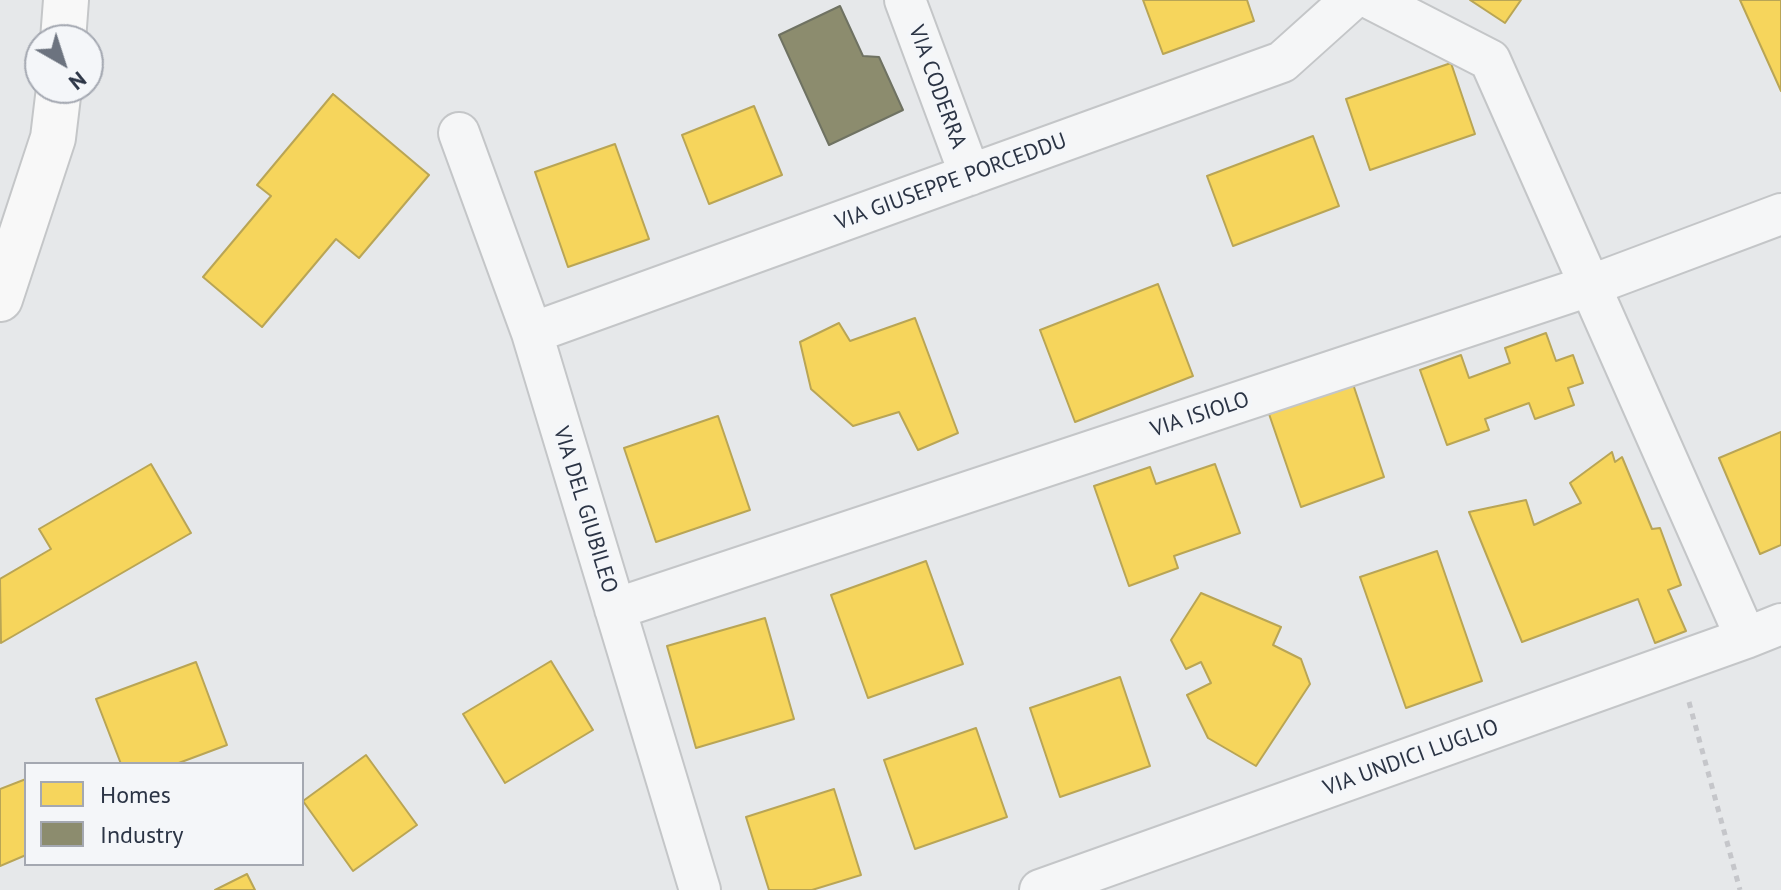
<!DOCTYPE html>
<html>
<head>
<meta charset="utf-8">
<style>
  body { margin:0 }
  #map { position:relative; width:1781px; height:890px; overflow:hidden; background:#e6e8ea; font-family:"PT Sans",sans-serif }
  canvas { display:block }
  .legend { position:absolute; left:24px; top:762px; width:280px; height:104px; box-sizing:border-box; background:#f4f6f9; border:2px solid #a4a8b1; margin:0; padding:10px 14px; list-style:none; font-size:24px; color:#2b3445 }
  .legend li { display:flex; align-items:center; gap:16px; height:40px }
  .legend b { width:40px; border:2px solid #a4a8b1 }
  .north { position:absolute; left:24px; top:24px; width:80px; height:80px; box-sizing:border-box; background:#f4f6f9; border:2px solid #a4a8b1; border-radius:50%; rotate:141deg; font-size:22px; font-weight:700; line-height:32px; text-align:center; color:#2b3445 }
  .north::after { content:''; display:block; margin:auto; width:28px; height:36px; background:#6c737f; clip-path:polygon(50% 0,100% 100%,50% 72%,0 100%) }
</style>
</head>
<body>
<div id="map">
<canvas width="1781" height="890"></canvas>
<ul class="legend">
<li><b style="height:22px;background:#f6d55c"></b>Homes</li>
<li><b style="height:22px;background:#8c8c6e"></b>Industry</li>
</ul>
<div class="north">N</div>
</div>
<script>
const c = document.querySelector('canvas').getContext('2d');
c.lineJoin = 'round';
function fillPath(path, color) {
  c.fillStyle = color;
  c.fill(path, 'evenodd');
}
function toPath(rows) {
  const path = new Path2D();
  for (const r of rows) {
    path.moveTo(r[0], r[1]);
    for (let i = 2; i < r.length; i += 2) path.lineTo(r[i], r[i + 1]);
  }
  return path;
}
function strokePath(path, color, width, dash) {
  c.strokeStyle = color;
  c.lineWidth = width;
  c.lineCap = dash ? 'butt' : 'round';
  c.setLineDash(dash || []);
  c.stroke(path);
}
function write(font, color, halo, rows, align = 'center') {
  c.font = font + ' "PT Sans",sans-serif';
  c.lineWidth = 8;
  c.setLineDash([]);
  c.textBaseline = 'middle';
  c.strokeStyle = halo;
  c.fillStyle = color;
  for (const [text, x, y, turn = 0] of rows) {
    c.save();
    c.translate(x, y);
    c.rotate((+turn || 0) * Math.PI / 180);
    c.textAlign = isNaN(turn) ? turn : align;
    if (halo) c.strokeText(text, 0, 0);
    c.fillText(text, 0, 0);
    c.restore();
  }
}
const homes = toPath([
  [1143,0,1247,0,1254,21,1163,54,1143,0],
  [1470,0,1521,0,1505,23,1470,0],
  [1740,0,1781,0,1781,91,1740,0],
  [1451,63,1475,134,1370,170,1346,99,1451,63],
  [333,94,429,175,359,258,336,239,262,327,203,277,271,196,257,185,333,94],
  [754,106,782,175,709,204,682,135,754,106],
  [1313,136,1339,206,1233,246,1207,176,1313,136],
  [615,144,649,239,568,267,535,172,615,144],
  [1158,284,1193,376,1075,422,1040,330,1158,284],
  [915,318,958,433,918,450,899,412,853,426,811,389,800,342,839,323,850,341,915,318],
  [1546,333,1556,361,1573,355,1583,383,1568,388,1574,405,1535,419,1529,403,1485,419,1489,430,1447,445,1420,370,1461,355,1469,378,1510,363,1505,348,1546,333],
  [1353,384,1384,477,1301,507,1269,414,1353,384],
  [718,416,750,510,656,542,624,448,718,416],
  [1781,432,1781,545,1760,554,1719,458,1781,432],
  [1612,452,1615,462,1622,457,1652,529,1660,528,1681,585,1668,590,1686,631,1655,643,1638,599,1522,642,1469,512,1526,500,1534,525,1581,503,1570,483,1612,452],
  [151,464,191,533,1,643,0,579,51,549,39,529,151,464],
  [1215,464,1240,533,1174,556,1178,568,1129,586,1094,486,1150,467,1156,484,1215,464],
  [1437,551,1482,681,1406,708,1360,577,1437,551],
  [926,561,963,664,868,698,831,595,926,561],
  [1201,593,1281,627,1273,645,1301,659,1310,684,1256,766,1208,738,1187,695,1211,683,1201,662,1186,669,1171,640,1201,593],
  [765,618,794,719,696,748,667,646,765,618],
  [551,661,593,730,505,783,463,714,551,661],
  [196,662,227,745,176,764,121,764,96,699,196,662],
  [1120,677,1150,766,1060,797,1030,708,1120,677],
  [976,728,1007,817,915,849,884,760,976,728],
  [366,755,417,825,353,871,303,801,366,755],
  [26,779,26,855,0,866,0,789,26,779],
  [834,789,861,875,812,890,769,890,746,817,834,789],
  [247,874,255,890,215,890,247,874]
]);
const industry = toPath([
  [840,6,863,56,879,57,903,110,829,145,779,35,840,6]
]);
const path = toPath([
  [1689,702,1740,890]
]);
const minor = toPath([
  [905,0,970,175],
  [1373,0,1490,60,1746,638],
  [459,133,532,333,700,890],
  [532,333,1282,62,1351,0],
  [615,609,1589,286,1781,214],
  [1040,890,1746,638,1781,624]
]);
const secondary = toPath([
  [63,40,66,0],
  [0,299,53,138,59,88]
]);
const streetNames = [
  ["VIA CODERRA",937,87,70],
  ["VIA GIUSEPPE PORCEDDU",951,182,-20],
  ["VIA ISIOLO",1200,415,-18],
  ["VIA DEL GIUBILEO",585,510,73],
  ["VIA UNDICI LUGLIO",1411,758,-20]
];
fillPath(homes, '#f6d55c');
strokePath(homes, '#b9a555', 2);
fillPath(industry, '#8c8c6e');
strokePath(industry, '#6f7262', 2);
strokePath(minor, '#c4c6c8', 44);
strokePath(secondary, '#c4c6c8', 48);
strokePath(path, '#c5c6ca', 5, [6, 6]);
strokePath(minor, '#f5f6f7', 40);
strokePath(secondary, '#f8f8f8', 44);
write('22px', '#2b3445', '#f4f6f9', streetNames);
</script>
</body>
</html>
